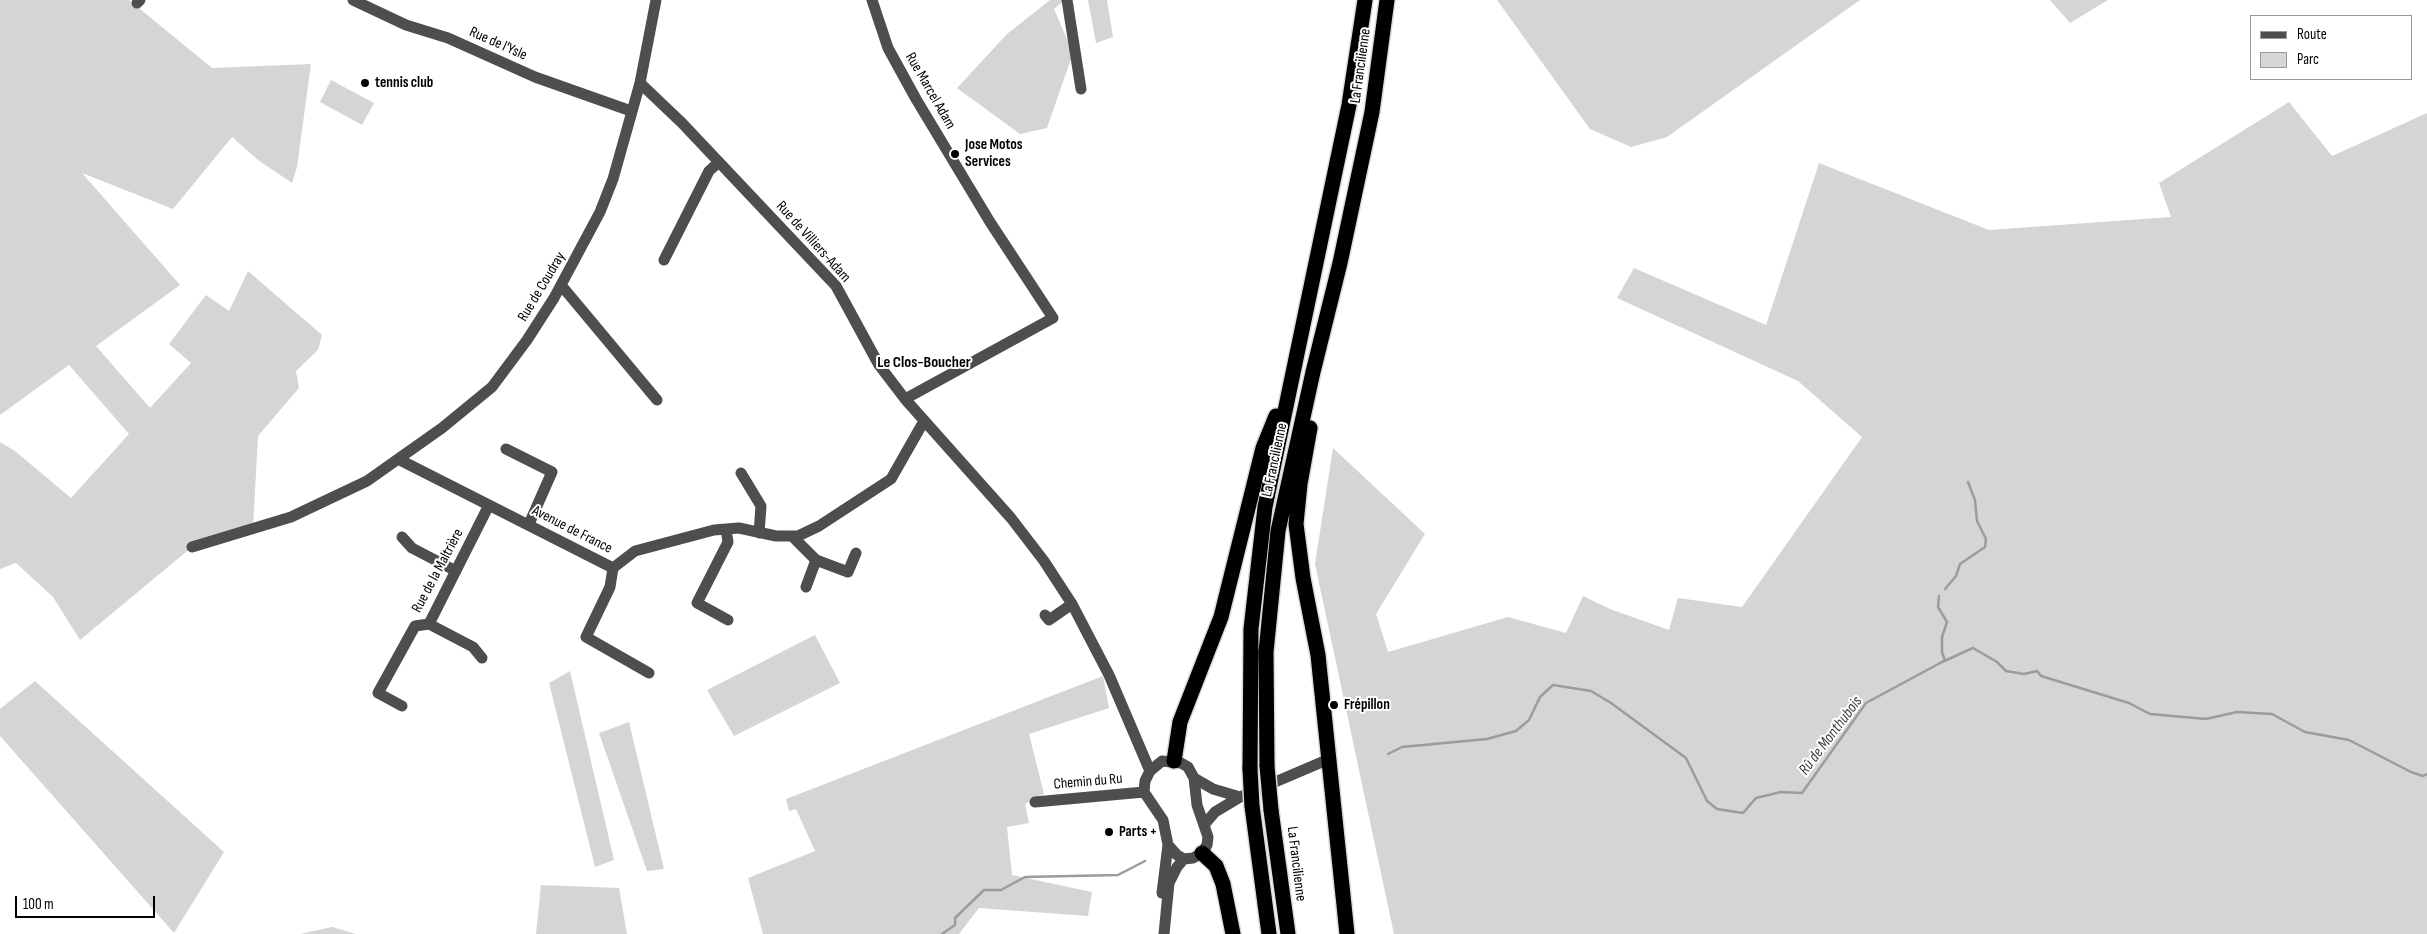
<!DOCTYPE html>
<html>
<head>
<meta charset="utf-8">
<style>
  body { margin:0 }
  #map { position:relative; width:2427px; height:934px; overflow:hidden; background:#fff; font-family:"Sofia Sans Condensed",sans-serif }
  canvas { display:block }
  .legend { position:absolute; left:2250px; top:15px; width:162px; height:65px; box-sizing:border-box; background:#fff; border:1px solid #999; margin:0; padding:6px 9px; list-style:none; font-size:15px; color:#000 }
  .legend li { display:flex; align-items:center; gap:10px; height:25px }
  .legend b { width:25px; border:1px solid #999 }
  .scale { position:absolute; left:15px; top:896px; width:140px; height:22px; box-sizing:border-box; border:2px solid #000; border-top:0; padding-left:6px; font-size:15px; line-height:18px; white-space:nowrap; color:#000; -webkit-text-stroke:4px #fff; paint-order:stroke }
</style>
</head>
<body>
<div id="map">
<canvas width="2427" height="934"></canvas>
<ul class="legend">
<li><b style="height:6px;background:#4e4e4e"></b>Route</li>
<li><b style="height:14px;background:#d5d5d5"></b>Parc</li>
</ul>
<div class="scale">100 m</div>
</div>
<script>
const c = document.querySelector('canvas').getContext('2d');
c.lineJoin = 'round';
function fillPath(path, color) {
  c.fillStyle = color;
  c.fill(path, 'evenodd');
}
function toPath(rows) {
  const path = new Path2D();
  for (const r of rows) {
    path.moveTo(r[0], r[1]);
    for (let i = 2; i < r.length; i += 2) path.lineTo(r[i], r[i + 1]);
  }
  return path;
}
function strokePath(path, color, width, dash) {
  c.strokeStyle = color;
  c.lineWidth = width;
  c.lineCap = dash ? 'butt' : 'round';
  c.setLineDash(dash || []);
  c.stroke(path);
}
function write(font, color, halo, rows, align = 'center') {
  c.font = font + ' "Sofia Sans Condensed",sans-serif';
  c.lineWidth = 4;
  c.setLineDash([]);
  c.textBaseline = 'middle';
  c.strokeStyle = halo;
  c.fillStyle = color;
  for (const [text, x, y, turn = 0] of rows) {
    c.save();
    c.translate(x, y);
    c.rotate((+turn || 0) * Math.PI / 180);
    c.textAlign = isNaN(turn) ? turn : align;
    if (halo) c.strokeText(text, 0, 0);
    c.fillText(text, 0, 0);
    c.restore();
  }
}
const green = toPath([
  [0,0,129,0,212,68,311,64,297,167,292,183,258,160,232,137,173,209,82,173,180,285,96,346,150,408,191,363,169,344,206,295,229,311,248,271,322,335,318,350,296,371,299,388,258,436,253,527,192,547,80,640,53,597,16,563,0,569,0,442,15,451,71,498,129,434,69,365,0,415],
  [1050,0,1065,0,1054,9,1073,53,1047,128,1020,134,957,88,1007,34],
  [1088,0,1107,0,1113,37,1096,43],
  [1497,0,1860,0,1667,137,1631,147,1590,129],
  [2050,0,2108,0,2070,23],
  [331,80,374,103,362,125,320,102],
  [2289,102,2332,156,2427,113,2427,934,1394,934,1315,564,1333,448,1425,534,1376,614,1388,652,1508,617,1566,633,1583,596,1610,609,1669,630,1678,598,1742,607,1862,437,1798,381,1617,298,1634,268,1766,325,1819,163,1989,230,2171,217,2159,183],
  [815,635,840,683,734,736,707,690],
  [570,671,614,860,595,867,549,683],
  [1103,676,1109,708,1029,734,1044,794,1025,804,1029,823,1007,827,1012,875,1092,892,1088,916,979,908,959,934,763,934,748,878,815,851,796,809,789,811,786,799],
  [35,681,224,852,174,933,0,736,0,709],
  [629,722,664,869,647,871,599,733],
  [541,885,619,888,627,934,536,934],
  [332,927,356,934,300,934]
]);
const stream = toPath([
  [1945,589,1956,576,1960,564,1985,547,1986,539,1977,521,1975,500,1968,482],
  [1939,596,1938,607,1947,622,1942,637,1942,652,1945,661],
  [1388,754,1402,747,1487,739,1516,731,1529,720,1540,697,1553,685,1591,691,1611,703,1686,758,1707,801,1717,809,1743,813,1756,798,1781,792,1802,793,1866,703,1942,662,1973,648,1997,662,2006,671,2024,674,2037,671,2041,676,2129,703,2150,714,2206,719,2237,712,2272,714,2305,732,2349,740,2411,772,2423,776,2427,774],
  [942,934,955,925,955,918,984,890,1001,890,1025,877,1118,875,1145,861]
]);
const minor = toPath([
  [353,0,406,25,448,38,535,77,631,111],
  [872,0,888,48,916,99,990,222,1053,318,905,399],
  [1067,0,1081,89],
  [137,3,140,0],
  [640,83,682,123,836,286,879,365,905,399,1011,518,1044,561,1072,604,1109,675,1150,771],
  [664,260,709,171,719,162],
  [561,285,657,400],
  [506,449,552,472,529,524],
  [400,460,613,568,635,551,714,530,739,528,776,536,798,536,819,526,891,479,924,421],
  [741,473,761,506,759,533],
  [726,529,728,542,697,603,728,620],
  [792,536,816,560,806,587],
  [402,537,412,548,456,571],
  [192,547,291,517,367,481,442,428,492,387,527,340,554,298,600,212,613,179,640,83,656,0],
  [816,560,848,572,856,553],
  [613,568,610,587,586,637,649,673],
  [1045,615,1049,620,1072,604],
  [429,624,473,647,482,658],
  [402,706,378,693,415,626,429,624,489,505],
  [1162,761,1181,763,1188,767,1194,778,1197,805,1208,837,1207,845,1202,853,1193,858,1184,859,1177,855,1168,845,1163,820,1144,792,1145,781,1150,771,1162,761],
  [1194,778,1213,789,1240,797],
  [1035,802,1144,792],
  [1204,825,1215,812,1240,797,1329,759],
  [1162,893,1168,845],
  [1164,934,1169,883,1177,867,1184,859]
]);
const highway = toPath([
  [1310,428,1300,484,1296,524,1303,578,1318,655,1347,934],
  [1174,761,1180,722,1221,617,1263,448,1276,416],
  [1267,766,1266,652,1278,531,1313,372,1340,263,1372,112,1387,0],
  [1250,769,1251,629,1265,507,1349,105,1365,0],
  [1252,806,1269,934],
  [1271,810,1288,934],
  [1202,853,1216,866,1223,884,1233,934]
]);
const highwayBridge = toPath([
  [1267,766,1271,810],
  [1250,769,1252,806]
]);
const markers = [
  [365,83,5,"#000"],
  [955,154,5,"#000"],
  [1334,705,5,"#000"],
  [1109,832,5,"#000"]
];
const streetNames = [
  ["Rue de l'Ysle",498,44,24],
  ["La Francilienne",1361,66,-82],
  ["Rue Marcel Adam",930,91,60],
  ["Rue de Villiers-Adam",813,242,48],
  ["Rue de Coudray",542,287,-59],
  ["La Francilienne",1275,460,-78],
  ["Avenue de France",572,530,27],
  ["Rue de la Maltrière",438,571,-62],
  ["Chemin du Ru",1088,782,-5],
  ["La Francilienne",1296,864,83]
];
const poiNames = [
  ["tennis club",375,83],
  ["Jose Motos",965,145],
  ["Services",965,162],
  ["Frépillon",1344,705],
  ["Parts +",1119,832]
];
const neighbourhoodNames = [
  ["Le Clos-Boucher",924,363]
];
const waterNames = [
  ["Rû de Monthubois",1831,736,-53]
];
fillPath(green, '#d5d5d5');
strokePath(stream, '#9c9c9c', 2.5);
strokePath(highway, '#dbdbdb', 18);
strokePath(minor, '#4e4e4e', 11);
strokePath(highway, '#000', 15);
strokePath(highwayBridge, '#dbdbdb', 18, []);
strokePath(highwayBridge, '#000', 15);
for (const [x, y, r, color] of markers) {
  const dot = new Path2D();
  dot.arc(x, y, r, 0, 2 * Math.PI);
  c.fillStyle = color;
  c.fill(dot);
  strokePath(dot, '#fff', 2);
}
write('15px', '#000', '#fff', streetNames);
write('bold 15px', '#000', '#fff', poiNames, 'left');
write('bold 16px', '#000', '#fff', neighbourhoodNames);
write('italic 16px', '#3d3d3d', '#fff', waterNames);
</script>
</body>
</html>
